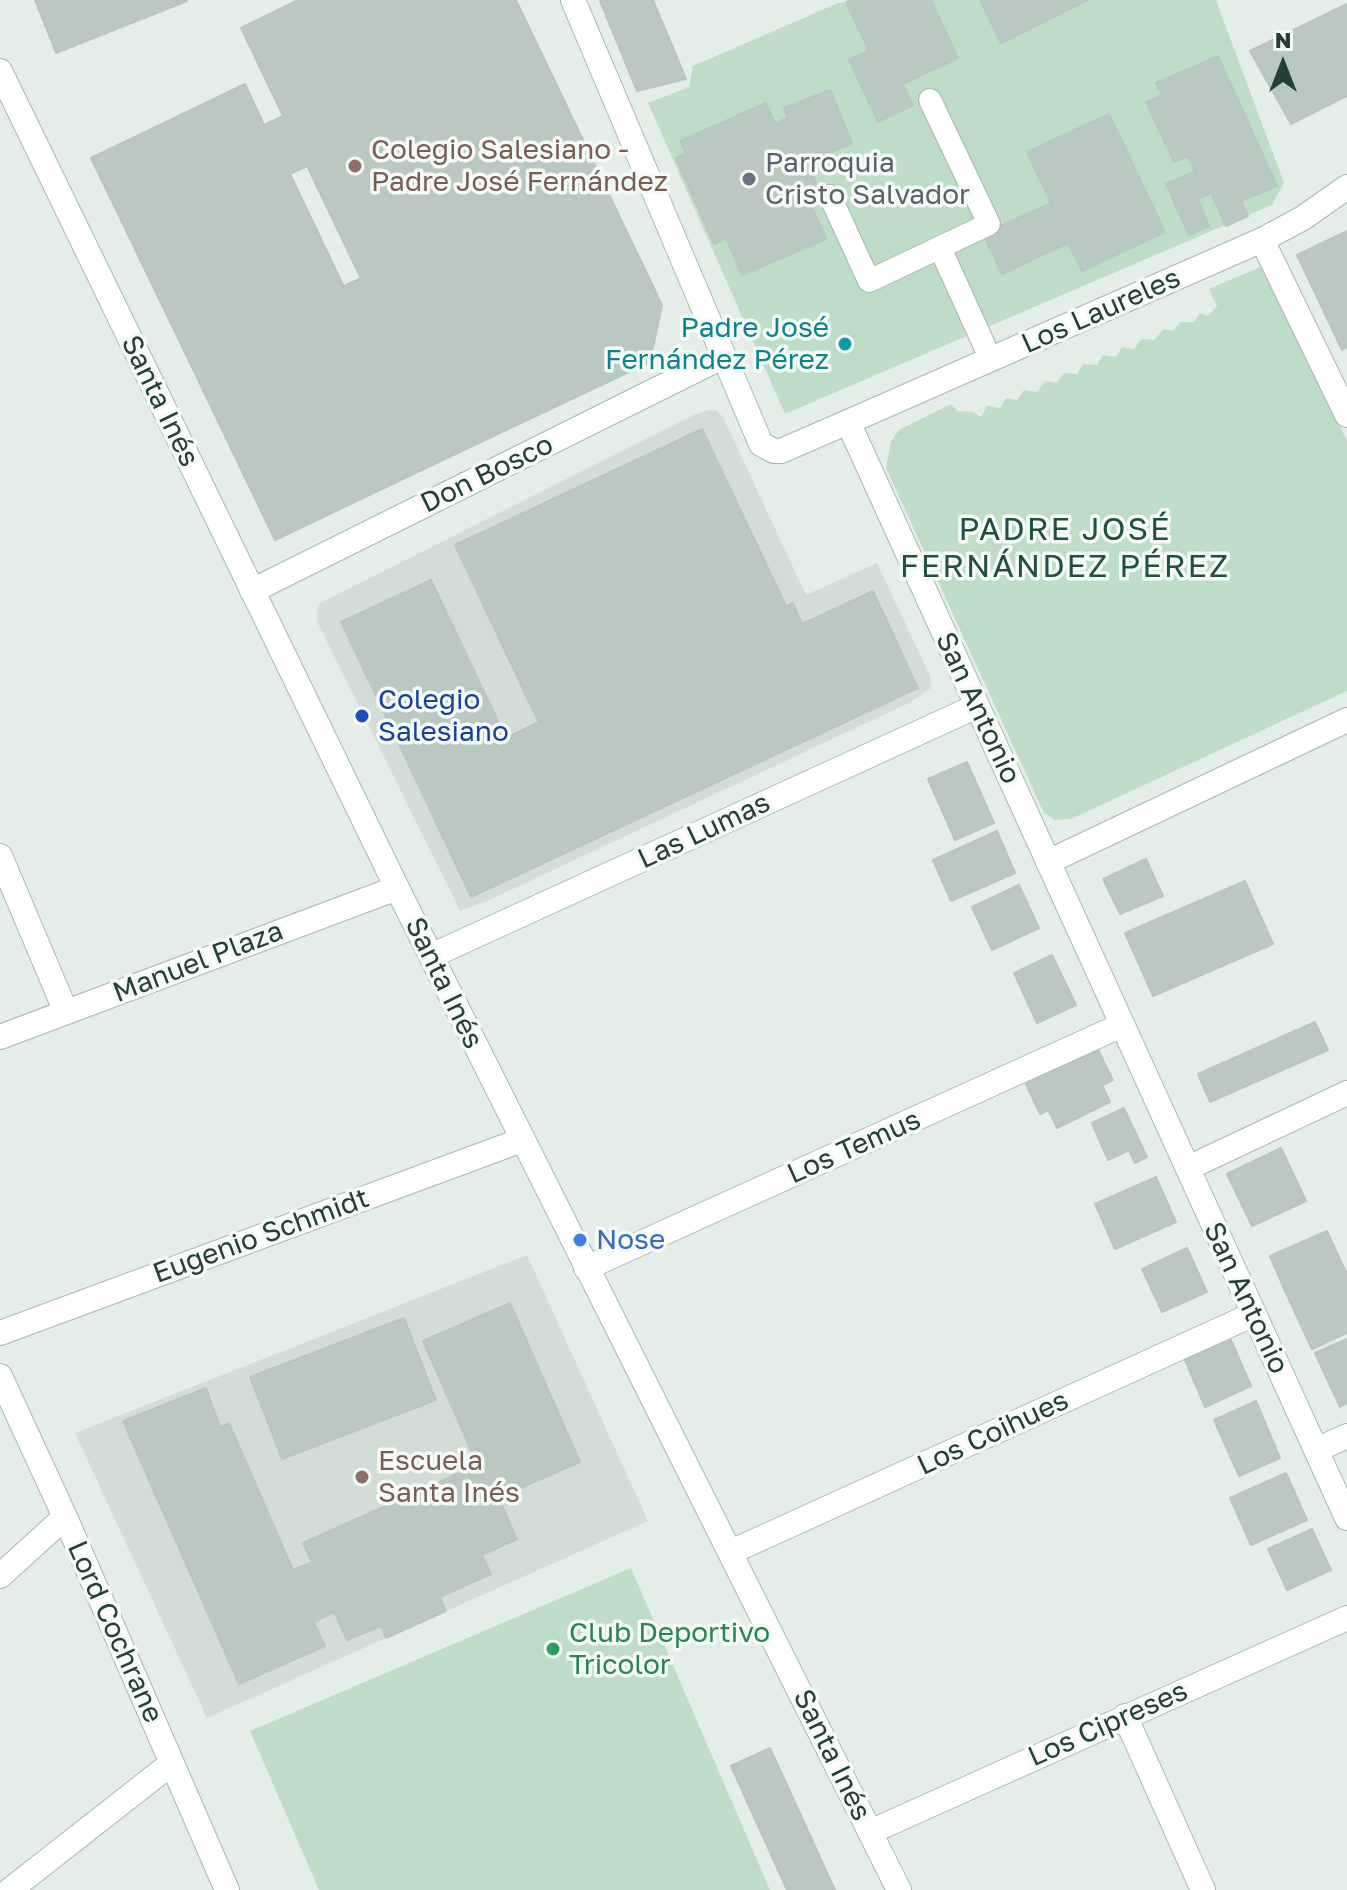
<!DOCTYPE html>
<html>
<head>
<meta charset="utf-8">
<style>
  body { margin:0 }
  #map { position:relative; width:1347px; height:1890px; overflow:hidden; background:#e5ede9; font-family:"Golos Text",sans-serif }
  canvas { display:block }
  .north { position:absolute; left:1243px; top:24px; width:80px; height:80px; -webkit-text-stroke:6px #f5faf7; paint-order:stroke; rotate:0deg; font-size:22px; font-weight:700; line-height:32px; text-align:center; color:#243f37 }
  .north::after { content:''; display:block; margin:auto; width:28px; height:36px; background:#243f37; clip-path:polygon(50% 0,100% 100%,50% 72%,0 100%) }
</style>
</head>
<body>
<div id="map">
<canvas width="1347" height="1890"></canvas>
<div class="north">N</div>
</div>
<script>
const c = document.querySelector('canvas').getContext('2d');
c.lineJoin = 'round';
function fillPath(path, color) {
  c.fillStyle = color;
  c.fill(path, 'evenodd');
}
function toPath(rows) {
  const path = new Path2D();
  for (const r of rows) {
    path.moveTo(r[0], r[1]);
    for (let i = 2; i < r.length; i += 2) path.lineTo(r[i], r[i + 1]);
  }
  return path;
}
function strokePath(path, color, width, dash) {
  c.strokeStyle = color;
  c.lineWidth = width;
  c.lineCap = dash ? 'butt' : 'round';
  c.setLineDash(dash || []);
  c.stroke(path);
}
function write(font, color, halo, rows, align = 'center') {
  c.font = font + ' "Golos Text",sans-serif';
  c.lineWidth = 7;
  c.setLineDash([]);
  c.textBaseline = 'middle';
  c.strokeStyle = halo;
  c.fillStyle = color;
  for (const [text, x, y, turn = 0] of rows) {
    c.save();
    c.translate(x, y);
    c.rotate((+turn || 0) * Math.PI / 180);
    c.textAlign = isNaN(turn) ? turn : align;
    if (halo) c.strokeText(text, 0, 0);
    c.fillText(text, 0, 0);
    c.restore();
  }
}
const built = toPath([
  [708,410,716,410,723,417,806,595,877,563,930,676,931,688,909,703,485,902,460,911,318,623,317,613,320,603,694,415],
  [527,1255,648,1521,207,1718,75,1433]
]);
const green = toPath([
  [858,0,1216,0,1284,183,1272,205,785,414,648,103,689,87,693,66,838,3],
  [1265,265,1347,441,1347,691,1071,819,1055,820,1044,813,886,468,891,441,899,430,951,404,957,411,973,412,981,417,987,406,1000,408,1006,398,1017,400,1024,390,1037,392,1045,381,1057,383,1064,373,1077,374,1083,364,1097,365,1103,355,1116,357,1122,347,1134,349,1141,339,1154,340,1164,329,1173,331,1180,322,1194,322,1200,313,1208,316,1217,306,1209,289],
  [631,1568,770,1890,319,1890,250,1731]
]);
const building = toPath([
  [35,0,186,0,187,1,56,53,35,0],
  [298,0,516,0,662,305,650,362,447,458,241,28,298,0],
  [603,0,653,0,686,79,637,91,600,1,603,0],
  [850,0,931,0,958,58,903,84,913,105,878,122,849,60,869,51,846,2,850,0],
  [980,0,1088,0,1001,43,980,0],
  [1347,4,1347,96,1291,124,1250,51,1347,4],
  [1218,56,1277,186,1241,201,1248,216,1226,226,1211,193,1198,199,1209,226,1189,235,1166,184,1195,171,1188,156,1174,162,1146,102,1162,95,1156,83,1218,56],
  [245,84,264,125,283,116,307,166,290,174,344,287,189,361,91,158,245,84],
  [830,90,852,143,806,162,784,108,830,90],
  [766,103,775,124,787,118,822,196,809,201,826,239,742,275,726,238,714,244,676,158,686,154,680,141,766,103],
  [1109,114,1165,232,1082,271,1068,243,1002,274,983,234,1051,203,1027,152,1109,114],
  [1347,231,1347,347,1342,350,1297,255,1347,231],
  [361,278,447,458,275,540,189,361,361,278],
  [702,429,786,606,539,723,455,545,702,429],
  [431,580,506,738,416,780,341,622,431,580],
  [873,591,918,688,471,897,416,780,793,603,802,624,873,591],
  [967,762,994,823,955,840,928,779,967,762],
  [997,831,1015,873,951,901,933,860,997,831],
  [1146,859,1163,896,1120,914,1103,879,1146,859],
  [1245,881,1273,944,1153,996,1125,933,1245,881],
  [1019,885,1039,928,992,950,972,907,1019,885],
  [1052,955,1076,1005,1037,1023,1014,973,1052,955],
  [1315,1022,1328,1050,1210,1102,1198,1074,1315,1022],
  [1098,1050,1113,1080,1040,1114,1026,1084,1098,1050],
  [1102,1085,1110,1102,1057,1128,1049,1111,1102,1085],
  [1124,1108,1147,1157,1135,1163,1129,1150,1108,1160,1092,1123,1124,1108],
  [1281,1148,1306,1201,1252,1226,1227,1174,1281,1148],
  [1156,1177,1176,1222,1115,1249,1095,1204,1156,1177],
  [1327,1231,1342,1264,1285,1291,1270,1256,1327,1231],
  [1187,1248,1207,1292,1162,1312,1142,1269,1187,1248],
  [1342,1264,1347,1274,1347,1333,1312,1349,1285,1291,1342,1264],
  [510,1303,580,1462,493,1500,423,1341,510,1303],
  [404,1318,436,1400,282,1459,250,1377,404,1318],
  [1347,1339,1347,1403,1340,1407,1315,1353,1347,1339],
  [1231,1340,1251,1386,1205,1407,1185,1360,1231,1340],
  [206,1388,220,1427,229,1423,293,1570,312,1562,334,1612,314,1622,325,1646,239,1684,123,1421,206,1388],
  [1256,1401,1280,1458,1239,1476,1214,1420,1256,1401],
  [477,1465,493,1500,498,1497,517,1539,482,1555,491,1574,440,1597,446,1611,386,1638,381,1626,347,1640,303,1543,477,1465],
  [1286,1473,1307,1520,1251,1545,1230,1498,1286,1473],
  [1312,1529,1331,1570,1287,1590,1268,1549,1312,1529],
  [770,1748,835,1890,787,1890,731,1766,770,1748]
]);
const lane = toPath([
  [830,196,869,281,989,224,930,100],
  [940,248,991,360]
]);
const street = toPath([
  [1262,240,1347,415],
  [848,422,1262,240,1303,218,1347,187],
  [252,591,722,357],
  [0,856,66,1012],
  [1048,862,1347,720],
  [0,1037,397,888],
  [1188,1168,1347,1093],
  [586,1268,1122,1025],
  [0,1333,522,1140],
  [0,1376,65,1517,227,1890],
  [1316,1450,1347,1436],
  [731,1552,1254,1314],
  [0,1576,65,1517],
  [1125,1716,1203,1890],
  [870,1832,1347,1618],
  [10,1890,172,1763]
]);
const secondary = toPath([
  [573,0,761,444,774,451,781,451,848,422,1347,1518],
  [0,71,397,888,899,1890],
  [431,956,977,706]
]);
const markers = [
  [355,166,8,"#8d6e63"],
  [749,179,8,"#6b7280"],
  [845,344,8,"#0f9aa8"],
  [362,716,8,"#1a4fb4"],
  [580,1240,8,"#3f7fe0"],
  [362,1477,8,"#8d6e63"],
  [553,1649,8,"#2e9e5b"]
];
const educationNames = [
  ["Colegio Salesiano -",371,150],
  ["Padre José Fernández",371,182],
  ["Escuela",378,1461],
  ["Santa Inés",378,1493]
];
const worshipNames = [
  ["Parroquia",765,163],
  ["Cristo Salvador",765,195]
];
const streetNames = [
  ["Los Laureles",1101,311,-24],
  ["Santa Inés",160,401,64],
  ["Don Bosco",487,474,-26],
  ["San Antonio",978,708,65],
  ["Las Lumas",704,831,-25],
  ["Manuel Plaza",198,962,-21],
  ["Santa Inés",444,983,64],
  ["Los Temus",854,1147,-24],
  ["Eugenio Schmidt",261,1236,-20],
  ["San Antonio",1246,1298,65],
  ["Los Coihues",993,1433,-25],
  ["Lord Cochrane",115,1632,66],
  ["Los Cipreses",1108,1724,-24],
  ["Santa Inés",832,1755,64]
];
const cultureNames = [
  ["Padre José",829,328],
  ["Fernández Pérez",829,360]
];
const transitNames = [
  ["Colegio",378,700],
  ["Salesiano",378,732]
];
const shopNames = [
  ["Nose",596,1240]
];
const leisureNames = [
  ["Club Deportivo",569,1633],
  ["Tricolor",569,1665]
];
const quarterNames = [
  ["PADRE JOSÉ",1065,530],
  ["FERNÁNDEZ PÉREZ",1065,567]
];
fillPath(built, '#d3ddd8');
fillPath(green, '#bfddc6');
fillPath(building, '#bac8c2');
strokePath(building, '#b7c7c0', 2);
strokePath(lane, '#a7b5b0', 24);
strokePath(street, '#a7b5b0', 26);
strokePath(secondary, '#a3b9b0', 26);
strokePath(lane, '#fff', 22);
strokePath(street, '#fff', 24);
strokePath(secondary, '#fff', 24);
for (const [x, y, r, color] of markers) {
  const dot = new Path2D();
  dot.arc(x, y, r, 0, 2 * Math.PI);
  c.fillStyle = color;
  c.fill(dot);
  strokePath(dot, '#f5faf7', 3);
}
write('28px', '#785e54', '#f5faf7', educationNames, 'left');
write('28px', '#5b616d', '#f5faf7', worshipNames, 'left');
write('28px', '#243f37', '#f5faf7', streetNames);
write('28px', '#0d838f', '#f5faf7', cultureNames, 'right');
write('28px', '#164399', '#f5faf7', transitNames, 'left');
write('28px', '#366cbe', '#f5faf7', shopNames, 'left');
write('28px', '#27864d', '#f5faf7', leisureNames, 'left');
c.letterSpacing = '2px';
write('32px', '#215043', '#f5faf7', quarterNames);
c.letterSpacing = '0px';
</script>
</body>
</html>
